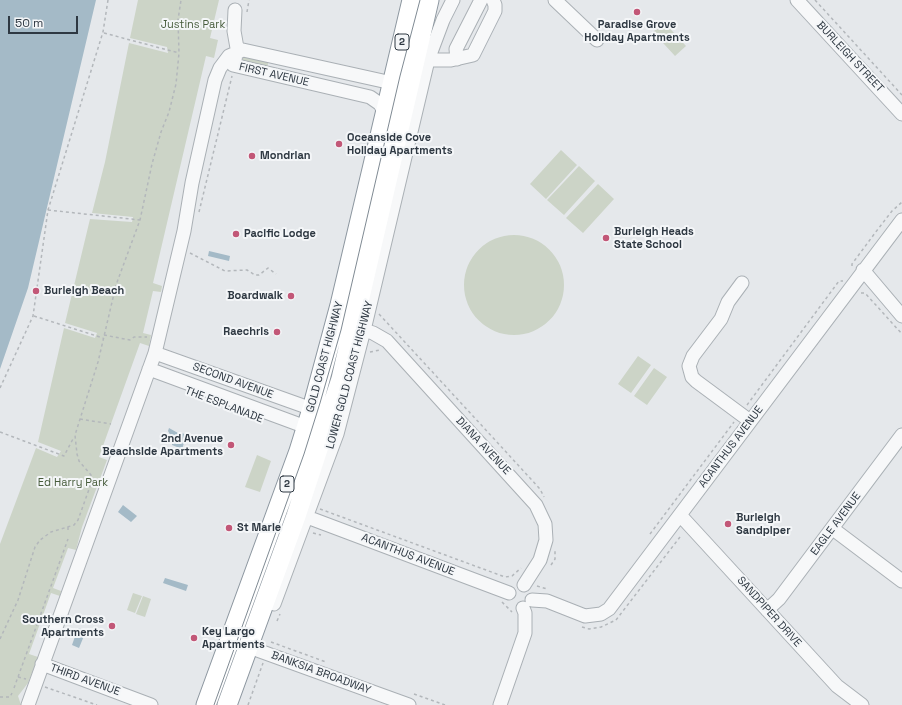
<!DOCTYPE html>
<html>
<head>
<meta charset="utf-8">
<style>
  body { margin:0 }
  #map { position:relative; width:902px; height:705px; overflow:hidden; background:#e5e8eb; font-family:"Space Grotesk",sans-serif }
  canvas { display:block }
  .scale { position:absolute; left:8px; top:16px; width:70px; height:18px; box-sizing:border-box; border:2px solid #2e3842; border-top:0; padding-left:5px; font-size:12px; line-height:14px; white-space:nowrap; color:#2e3842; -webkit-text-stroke:3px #f4f6f8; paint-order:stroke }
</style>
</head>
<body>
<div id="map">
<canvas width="902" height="705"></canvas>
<div class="scale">50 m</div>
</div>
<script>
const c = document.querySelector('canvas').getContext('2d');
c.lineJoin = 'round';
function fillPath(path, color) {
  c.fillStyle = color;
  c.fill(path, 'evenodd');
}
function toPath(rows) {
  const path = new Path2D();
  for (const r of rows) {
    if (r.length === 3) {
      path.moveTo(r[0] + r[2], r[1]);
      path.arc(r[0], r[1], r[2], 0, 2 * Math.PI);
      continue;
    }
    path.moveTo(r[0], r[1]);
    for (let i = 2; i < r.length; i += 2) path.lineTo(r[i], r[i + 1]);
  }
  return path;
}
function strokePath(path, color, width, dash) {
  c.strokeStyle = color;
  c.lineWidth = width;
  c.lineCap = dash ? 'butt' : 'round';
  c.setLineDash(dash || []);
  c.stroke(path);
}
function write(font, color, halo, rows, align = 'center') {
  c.font = font + ' "Space Grotesk",sans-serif';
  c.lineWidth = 4;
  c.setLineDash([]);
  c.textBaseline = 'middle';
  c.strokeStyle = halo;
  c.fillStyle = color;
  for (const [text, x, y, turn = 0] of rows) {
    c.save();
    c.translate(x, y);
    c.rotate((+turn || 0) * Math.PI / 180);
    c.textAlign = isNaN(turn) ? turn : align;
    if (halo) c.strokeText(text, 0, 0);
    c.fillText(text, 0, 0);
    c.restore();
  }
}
const green = toPath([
  [138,0,219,0,210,38,218,40,214,58,206,56,153,283,162,286,161,292,153,291,143,333,151,335,149,346,140,343,99,457,107,460,82,527,76,550,68,548,53,588,61,591,60,596,51,593,29,654,38,657,28,683,18,696,21,705,0,705,0,544,36,448,57,457,61,451,38,442,64,328,95,338,97,333,65,323,90,219,132,222,133,217,92,213,105,162,129,43,168,53,167,47,130,38],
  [664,22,686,46,675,56,653,32],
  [244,54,269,60,267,68,242,62],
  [561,150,577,165,546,199,530,184],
  [579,166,595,181,564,215,547,200],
  [598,184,614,199,583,233,566,218],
  [514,285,50],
  [638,356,651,365,631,393,618,384],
  [654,368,667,377,647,405,634,396],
  [257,455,271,461,260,492,245,487],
  [133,593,142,596,135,613,127,610],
  [143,596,151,599,145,617,136,614]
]);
const water = toPath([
  [0,0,96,0,28,288,0,369],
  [209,251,230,256,229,261,208,256],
  [169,428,178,433,187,434,182,449,172,445,172,438,168,431],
  [123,505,137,516,131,522,118,512],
  [165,578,188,585,186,591,163,583],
  [78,628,86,631,79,648,72,645]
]);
const path = toPath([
  [815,0,902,95],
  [247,12,249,0],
  [104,33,179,53],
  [48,210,140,220],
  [199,212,232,76],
  [190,253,225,271,247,270,255,275,259,275,268,268,276,274],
  [852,266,852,264,875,233,892,211,902,202],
  [861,293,865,293,902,334],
  [379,314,496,441,540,489,544,497],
  [34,316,103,338],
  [104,335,130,340,134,337,147,337],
  [370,352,380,350],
  [0,388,33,316,48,210,103,32,108,0],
  [747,405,839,281,843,281],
  [80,419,111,424],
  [0,432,64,456,74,437],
  [320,509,505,577,512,576,521,568],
  [68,527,68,533],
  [313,533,321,535],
  [650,534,734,422],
  [551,565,555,559,555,550],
  [537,586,547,589],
  [502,602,512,612],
  [277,621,280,614],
  [582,627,589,629,601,627,616,620,680,537],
  [0,639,18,600,35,547,40,540,51,532,74,525,78,520,92,481,91,475,79,461,77,454,75,435,98,362,116,285,140,220,152,164,161,132,169,112,176,84,179,53,178,20,181,0],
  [271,642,326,662],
  [18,677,26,679],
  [45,687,97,705],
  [14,688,68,539],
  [414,694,445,705],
  [0,697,10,697,12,693],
  [248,705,263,663]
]);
const minor = toPath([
  [555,0,597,40],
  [797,0,902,114],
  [457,59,456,49,481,0],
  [235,60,237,48,234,31,235,10],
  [428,60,451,60,473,55,495,11,495,5,493,0],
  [233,65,370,97,380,104,385,114],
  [863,270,902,316],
  [742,283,728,302,721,319,693,356,689,366,692,377,696,381,750,421],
  [364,330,373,333,387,341,536,505,545,524,546,540,540,560,524,585],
  [155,353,312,409],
  [149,369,306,427],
  [680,515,837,686,862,705],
  [307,517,509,593],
  [833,529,902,581],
  [532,600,547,601,585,616,601,614,609,609,902,220],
  [274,604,337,434,364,330,428,60,443,20,453,0],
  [767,610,779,599,902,435],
  [257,650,409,705],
  [42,664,151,705],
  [28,705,155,353,184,231,192,183,215,80,220,68,229,56,243,50,392,83],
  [500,705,525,633,525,613,523,608]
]);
const highway = toPath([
  [206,705,299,451,312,409,340,305,412,0],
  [227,705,296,516,341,379,429,0]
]);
const tram = toPath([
  [214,705,304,454,320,403,341,330,400,76,420,0]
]);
const markers = [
  [637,12,4,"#c25777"],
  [339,144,4,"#c25777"],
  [252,156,4,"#c25777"],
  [236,234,4,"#c25777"],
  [606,238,4,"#c25777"],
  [36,291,4,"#c25777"],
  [291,296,4,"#c25777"],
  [277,332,4,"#c25777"],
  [231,445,4,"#c25777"],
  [728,524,4,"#c25777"],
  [229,528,4,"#c25777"],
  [112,626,4,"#c25777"],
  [194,638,4,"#c25777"]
];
const shields = [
  [402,42,14],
  [287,484,14]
];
const shieldNames = [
  ["2",402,42],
  ["2",287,484]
];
const parkNames = [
  ["Justins Park",193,25],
  ["Ed Harry Park",73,483]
];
const poiNames = [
  ["Paradise Grove",637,25,"center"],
  ["Holiday Apartments",637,38,"center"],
  ["Oceanside Cove",347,138],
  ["Holiday Apartments",347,151],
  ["Mondrian",260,156],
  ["Burleigh Heads",614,232],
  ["State School",614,245],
  ["Pacific Lodge",244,234],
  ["Burleigh Beach",44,291],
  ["Boardwalk",283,296,"right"],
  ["Raechris",269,332,"right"],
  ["2nd Avenue",223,439,"right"],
  ["Beachside Apartments",223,452,"right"],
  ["Burleigh",736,518],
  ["Sandpiper",736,531],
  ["St Marie",237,528],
  ["Southern Cross",104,620,"right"],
  ["Apartments",104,633,"right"],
  ["Key Largo",202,632],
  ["Apartments",202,645]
];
const streetNames = [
  ["BURLEIGH STREET",850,57,47],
  ["FIRST AVENUE",274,75,13],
  ["GOLD COAST HIGHWAY",325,357,-75],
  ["LOWER GOLD COAST HIGHWAY",350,375,-75],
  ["SECOND AVENUE",233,381,20],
  ["THE ESPLANADE",224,405,21],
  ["DIANA AVENUE",483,446,47],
  ["ACANTHUS AVENUE",731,447,-53],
  ["EAGLE AVENUE",836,524,-53],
  ["ACANTHUS AVENUE",408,555,21],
  ["SANDPIPER DRIVE",769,612,48],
  ["BANKSIA BROADWAY",321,673,20],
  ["THIRD AVENUE",85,680,20]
];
fillPath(green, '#ccd4c7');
fillPath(water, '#a4bac7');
strokePath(minor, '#aab0b5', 15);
strokePath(highway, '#8d97a0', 21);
strokePath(path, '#b3b7bb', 1.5, [3, 3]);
strokePath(minor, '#f7f8f9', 13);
strokePath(highway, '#fff', 19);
strokePath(tram, '#7f8a93', 1);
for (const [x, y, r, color] of markers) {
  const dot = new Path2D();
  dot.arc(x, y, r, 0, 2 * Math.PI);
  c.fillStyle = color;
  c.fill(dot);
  strokePath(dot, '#f4f6f8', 1.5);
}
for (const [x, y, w] of shields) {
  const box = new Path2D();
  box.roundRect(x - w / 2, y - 8, w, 16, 3);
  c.fillStyle = '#f4f6f8';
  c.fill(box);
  strokePath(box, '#2e3842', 1);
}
write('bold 10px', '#2e3842', null, shieldNames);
write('11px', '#475c3c', '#f4f6f8', parkNames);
write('bold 11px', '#2e3842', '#f4f6f8', poiNames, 'left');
write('11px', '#2e3842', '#f4f6f8', streetNames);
</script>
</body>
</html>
